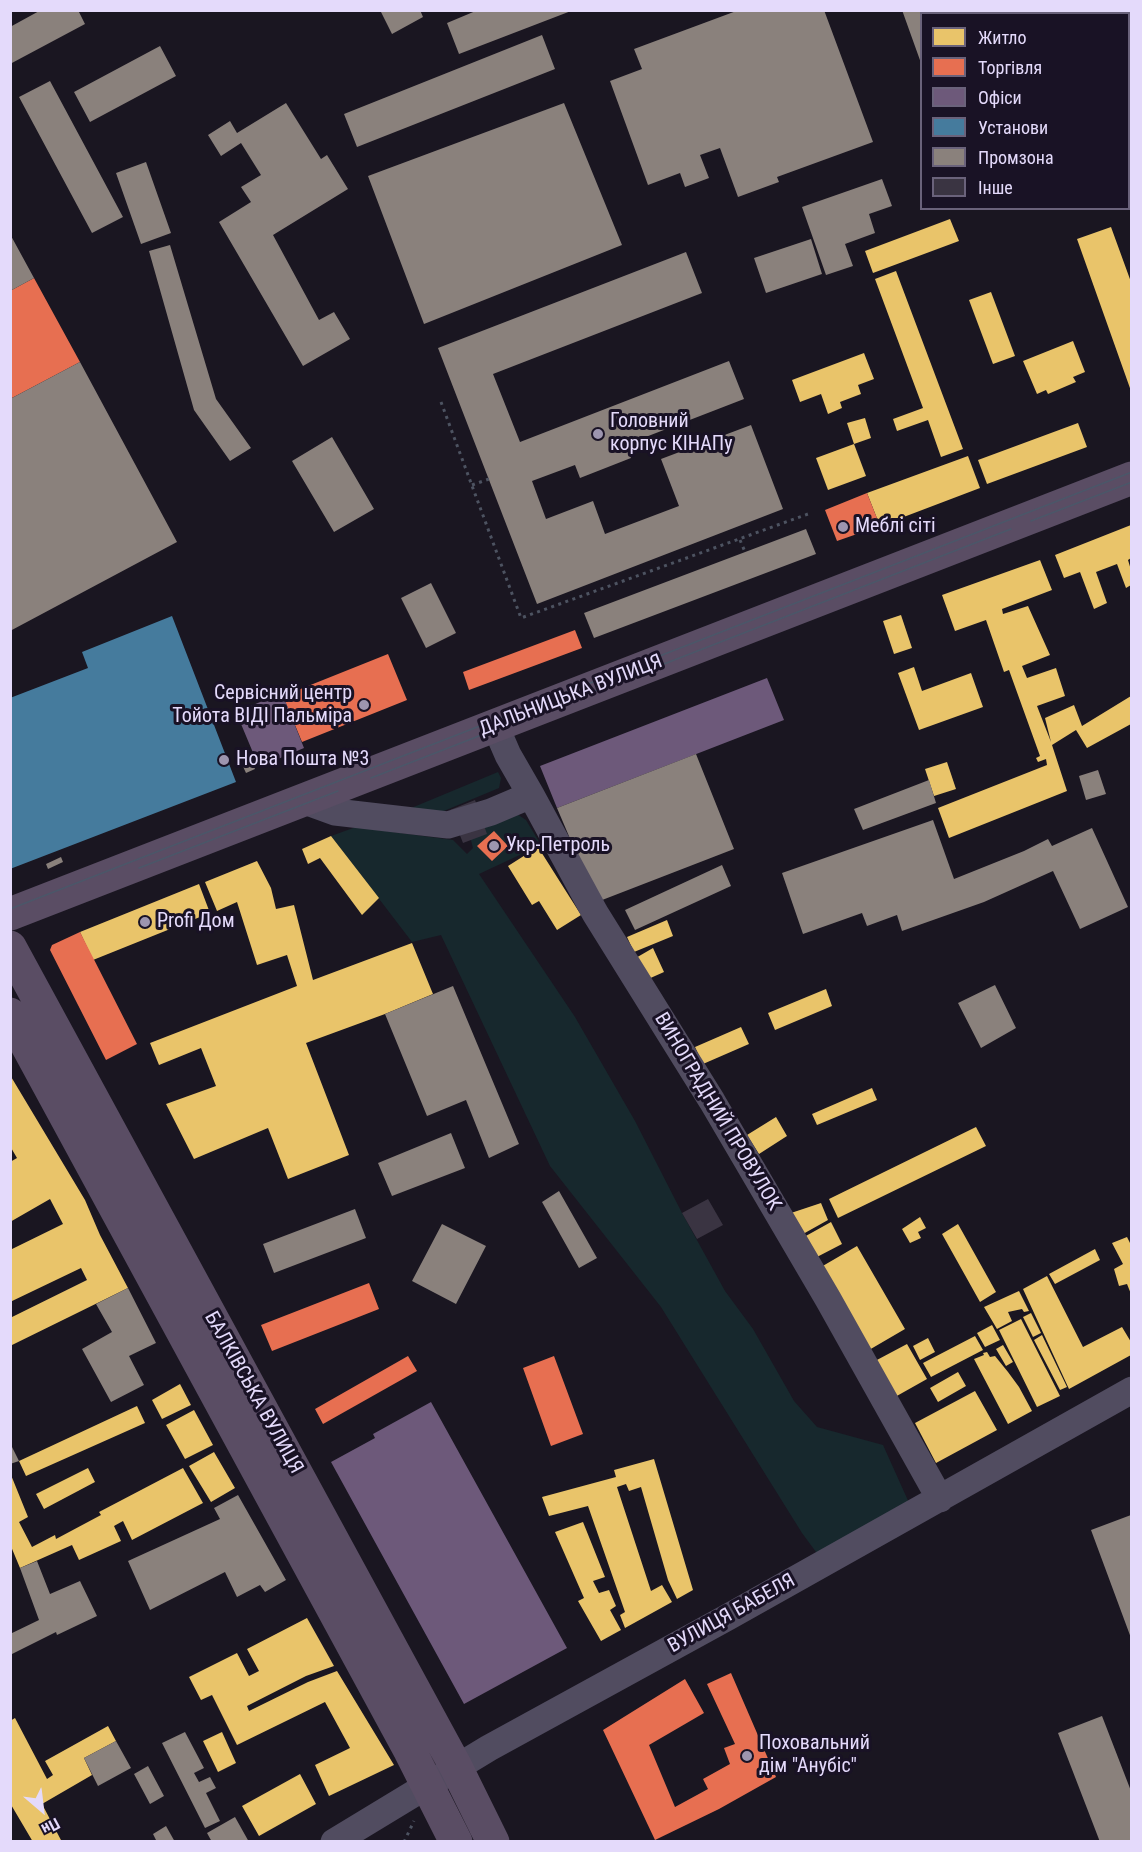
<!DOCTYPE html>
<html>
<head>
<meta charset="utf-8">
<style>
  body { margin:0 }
  #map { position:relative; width:1142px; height:1852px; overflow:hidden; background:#1a1621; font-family:"Roboto Condensed",sans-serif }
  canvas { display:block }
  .frame { position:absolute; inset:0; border:12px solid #e4dafb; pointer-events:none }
  .legend { position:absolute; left:920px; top:12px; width:210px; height:198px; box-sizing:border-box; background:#191225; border:2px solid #6a627b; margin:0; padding:8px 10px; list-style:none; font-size:18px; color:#e4dafb }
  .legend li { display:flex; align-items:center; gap:12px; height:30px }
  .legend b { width:30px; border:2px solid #6a627b }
  .north { position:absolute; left:12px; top:1780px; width:60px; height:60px; -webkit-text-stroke:4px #191225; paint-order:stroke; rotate:152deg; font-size:16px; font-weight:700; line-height:24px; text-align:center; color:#e4dafb }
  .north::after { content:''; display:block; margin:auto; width:21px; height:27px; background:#e4dafb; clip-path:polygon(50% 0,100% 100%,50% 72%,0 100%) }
</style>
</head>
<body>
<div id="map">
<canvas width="1142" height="1852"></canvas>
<div class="frame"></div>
<ul class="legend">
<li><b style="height:16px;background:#e9c46a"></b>Житло</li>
<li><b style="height:16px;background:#e76f51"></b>Торгівля</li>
<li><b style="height:16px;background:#6d597a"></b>Офіси</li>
<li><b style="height:16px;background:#457b9d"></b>Установи</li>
<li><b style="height:16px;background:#8a817c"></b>Промзона</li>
<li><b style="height:16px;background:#3a3442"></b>Інше</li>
</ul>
<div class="north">Пн</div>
</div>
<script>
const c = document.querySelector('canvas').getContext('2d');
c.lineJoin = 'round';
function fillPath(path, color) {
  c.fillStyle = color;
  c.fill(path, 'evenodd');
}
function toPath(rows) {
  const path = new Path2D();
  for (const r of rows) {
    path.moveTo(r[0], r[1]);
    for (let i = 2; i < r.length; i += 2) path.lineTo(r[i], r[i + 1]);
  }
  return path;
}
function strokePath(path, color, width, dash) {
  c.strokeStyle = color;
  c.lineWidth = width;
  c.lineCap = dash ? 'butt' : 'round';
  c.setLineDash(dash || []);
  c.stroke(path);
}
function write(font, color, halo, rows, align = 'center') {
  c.font = font + ' "Roboto Condensed",sans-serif';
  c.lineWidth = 6;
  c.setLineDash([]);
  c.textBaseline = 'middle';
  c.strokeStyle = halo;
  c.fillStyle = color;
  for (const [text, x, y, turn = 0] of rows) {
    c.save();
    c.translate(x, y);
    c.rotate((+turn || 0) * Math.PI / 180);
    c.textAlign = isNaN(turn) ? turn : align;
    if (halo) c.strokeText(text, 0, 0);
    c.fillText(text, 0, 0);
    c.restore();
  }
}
const green = toPath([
  [498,772,501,778,499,788,439,813,404,811],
  [517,814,526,820,541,845,479,874,575,1017,635,1121,682,1213,725,1291,753,1329,794,1401,817,1427,883,1445,910,1505,819,1556,802,1533,661,1307,550,1166,441,935,412,942,331,836,356,827,453,840,467,854,473,848,469,833]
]);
const homes = toPath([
  [950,219,959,241,873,273,865,251],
  [1111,227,1131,282,1131,391,1077,239],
  [896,271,963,449,941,457,928,420,897,431,893,419,923,408,875,279],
  [991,292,1015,356,993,364,969,300],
  [1073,341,1085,372,1073,377,1076,382,1048,394,1046,390,1037,394,1023,361],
  [864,353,874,379,858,385,861,394,840,402,842,408,828,414,821,394,800,402,792,380],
  [865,418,871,438,854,444,866,476,828,490,816,458,854,444,847,423],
  [1078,423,1087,447,987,484,978,460],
  [968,456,980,488,880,526,867,493],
  [1131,525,1131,558,1128,560,1131,570,1131,585,1126,588,1117,564,1096,572,1107,603,1094,609,1080,572,1064,578,1055,555],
  [1040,560,1052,590,1002,609,1003,614,1028,606,1050,655,1022,666,1027,678,1056,668,1065,696,1037,706,1051,742,1045,718,1074,705,1082,726,1131,696,1131,724,1087,748,1076,730,1052,745,1067,791,949,838,938,808,1047,765,1046,759,1038,762,1036,758,1040,756,1009,670,1004,672,986,620,955,631,942,595],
  [901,615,912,648,894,654,883,621],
  [914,667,922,691,971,673,983,707,919,730,898,673],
  [947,762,956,789,934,796,925,769],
  [331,836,379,898,362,915,320,858,308,864,302,849],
  [538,847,581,915,557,930,539,901,532,905,508,866],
  [257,861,271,888,276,909,294,905,313,980,412,943,433,994,385,1014,306,1043,349,1155,288,1179,268,1128,194,1159,166,1104,216,1086,201,1048,159,1065,150,1043,297,986,287,955,257,965,237,902,217,911,205,882],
  [199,884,210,913,93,960,80,932],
  [667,920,673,936,634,952,627,937],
  [653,948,664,972,646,980,634,959],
  [826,989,832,1006,775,1030,768,1013],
  [741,1027,749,1044,703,1064,695,1047],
  [10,1075,85,1200,100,1235,128,1288,10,1346,10,1318,87,1280,81,1268,10,1302,10,1250,63,1224,50,1199,10,1222,10,1162,17,1158,10,1146],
  [872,1088,877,1100,817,1125,812,1114],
  [776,1117,787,1136,759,1154,747,1135],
  [976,1127,986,1146,838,1218,829,1199],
  [821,1203,828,1220,803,1234,791,1213],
  [920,1217,926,1228,918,1232,921,1238,910,1243,902,1229],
  [831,1222,842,1244,815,1258,804,1237],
  [958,1224,996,1292,980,1302,942,1234],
  [1127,1237,1131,1245,1131,1294,1127,1284,1119,1286,1114,1269,1123,1264,1112,1243],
  [857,1246,905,1329,869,1350,821,1267],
  [1095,1249,1100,1260,1055,1284,1049,1274],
  [1047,1276,1083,1347,1122,1327,1131,1342,1131,1355,1069,1389,1023,1289],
  [1019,1291,1029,1311,1024,1312,1022,1309,1008,1312,1012,1321,997,1329,984,1307],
  [1031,1313,1041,1333,1033,1337,1023,1317],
  [1021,1319,1060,1396,1037,1407,999,1330],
  [992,1325,1000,1340,985,1347,977,1333],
  [1042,1335,1067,1387,1060,1390,1034,1340],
  [975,1336,983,1350,931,1377,923,1363],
  [928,1338,935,1352,920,1360,913,1346],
  [907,1344,927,1379,895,1397,875,1361],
  [1003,1345,1013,1362,1006,1366,996,1349],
  [987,1352,990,1357,995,1356,1008,1372,1019,1387,1032,1411,1008,1424,974,1359,984,1355,983,1353],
  [958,1372,966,1386,938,1402,930,1388],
  [180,1384,191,1405,162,1419,152,1400],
  [975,1391,997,1430,936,1463,915,1423],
  [137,1406,145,1423,26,1476,19,1461],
  [194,1410,213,1445,185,1459,166,1425],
  [214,1452,235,1488,211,1502,189,1466],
  [654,1459,693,1590,677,1599,668,1580,641,1487,629,1491,626,1484,617,1487,651,1591,662,1585,672,1602,625,1628,620,1615,625,1612,588,1506,549,1516,542,1497,616,1477,614,1470],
  [88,1468,95,1482,44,1509,36,1494],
  [183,1468,203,1503,132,1540,123,1521,114,1526,121,1541,79,1560,72,1545,20,1568,10,1544,11,1475,28,1517,19,1522,32,1547,55,1535,56,1539,101,1515,99,1512],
  [583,1522,605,1577,593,1581,599,1593,609,1590,616,1606,610,1610,621,1630,601,1641,578,1601,584,1598,555,1532],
  [307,1618,334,1666,306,1676,247,1706,249,1711,308,1682,337,1671,394,1765,329,1796,315,1765,350,1748,325,1702,237,1745,212,1695,201,1700,189,1677,237,1653,249,1676,259,1671,247,1649],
  [15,1718,47,1779,53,1775,45,1761,108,1726,116,1741,84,1758,92,1775,42,1804,62,1842,33,1842,10,1803,10,1721],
  [222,1732,236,1763,218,1772,203,1741],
  [300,1774,316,1804,259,1836,242,1806]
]);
const shops = toPath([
  [34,278,80,362,10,399,10,291],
  [867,493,880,526,837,541,825,510],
  [575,630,582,648,469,690,463,672],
  [388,654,407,700,302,742,283,696],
  [494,831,508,846,492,861,477,846],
  [80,932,137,1044,106,1060,50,950,52,945],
  [369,1283,379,1309,272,1351,261,1325],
  [408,1356,417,1371,323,1424,315,1409],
  [554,1356,583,1434,551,1446,523,1368],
  [731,1673,776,1777,719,1809,655,1840,603,1730,685,1679,704,1713,649,1745,675,1807,708,1789,703,1779,730,1764,724,1748,735,1744,707,1684]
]);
const offices = toPath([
  [767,678,784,720,557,808,540,766],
  [282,693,304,748,259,767,236,712],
  [431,1402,567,1648,464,1704,331,1462,375,1438,373,1434]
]);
const public = toPath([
  [172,616,236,782,10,869,10,698,88,668,82,652]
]);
const industry = toPath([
  [41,10,78,10,85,24,10,64,10,27],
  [380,10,420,10,423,17,392,34],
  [478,10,571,10,571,11,459,54,447,23],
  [739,10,824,10,873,142,777,177,779,182,738,197,720,148,700,155,709,178,685,187,680,173,648,185,610,81,642,69,634,49],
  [902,10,959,10,960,14,921,14,921,63],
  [542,35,555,69,357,147,344,114],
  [160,46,176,76,90,122,74,92],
  [50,81,123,217,92,233,19,97],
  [286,103,321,159,327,155,348,189,273,235,319,320,334,312,350,339,303,366,219,222,251,202,241,187,261,175,241,143,221,156,208,135,230,121,237,133],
  [564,103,622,245,424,324,368,176],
  [146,162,171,233,141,244,116,173],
  [882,179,892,206,869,214,875,233,845,244,853,266,826,275,802,207],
  [10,234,34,278,10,291],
  [811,239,822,274,766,293,754,258],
  [170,245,216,399,251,448,230,461,194,410,149,251],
  [686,252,702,293,493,374,520,442,729,361,744,399,625,445,631,458,580,478,575,465,532,481,546,519,593,501,605,534,679,506,661,459,751,425,783,509,537,604,438,348],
  [80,362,177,542,10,631,10,399],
  [332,437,374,509,334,532,292,461],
  [806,529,816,554,594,638,584,613],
  [431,583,456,633,426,648,401,598],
  [696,754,734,849,597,902,557,808],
  [249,755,255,769,246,773,240,760],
  [1098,770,1106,794,1086,800,1079,776],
  [929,780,936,803,863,830,854,809],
  [933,820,954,879,1024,851,1048,839,1052,846,1092,828,1128,907,1080,929,1053,871,984,902,902,931,897,915,867,926,862,913,803,934,782,873],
  [61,857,63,862,48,869,46,864],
  [722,865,731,886,635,930,625,910],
  [995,985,1016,1028,981,1048,958,1003],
  [453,986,519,1144,489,1158,466,1100,427,1116,385,1014],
  [451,1133,465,1168,392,1196,378,1163],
  [559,1191,597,1258,579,1268,542,1202],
  [355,1209,366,1238,274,1273,263,1244],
  [442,1224,486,1246,456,1304,412,1281],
  [128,1288,156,1343,129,1356,144,1385,111,1402,82,1349,112,1332,96,1304],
  [10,1443,19,1461,10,1464],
  [238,1495,286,1580,265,1592,260,1585,237,1597,225,1572,150,1610,128,1561,220,1519,214,1508],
  [1131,1515,1131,1638,1091,1530],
  [37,1561,50,1594,80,1581,97,1616,57,1635,56,1632,10,1655,10,1634,39,1620,20,1568],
  [1102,1716,1131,1791,1131,1842,1100,1842,1058,1733],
  [185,1732,204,1768,194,1773,199,1782,210,1777,216,1788,206,1793,220,1821,205,1828,162,1743],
  [116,1741,131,1768,98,1786,84,1758],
  [148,1766,164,1796,150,1804,134,1774],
  [235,1817,249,1842,212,1842,207,1833],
  [166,1826,175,1842,157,1842,153,1834]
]);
const building = toPath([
  [475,800,487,834,463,843,450,810],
  [708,1199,723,1225,697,1239,682,1213]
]);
const path = toPath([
  [441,402,521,618,808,514],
  [472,485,489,479],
  [740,540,745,552],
  [404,1842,414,1821]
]);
const minor = toPath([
  [495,725,508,755,531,795,595,913,712,1101,828,1299,940,1499],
  [302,800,335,812,448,825,491,812,531,795],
  [334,1842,489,1748,728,1617,1132,1390]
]);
const major = toPath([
  [10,914,1132,478],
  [10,947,456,1767,493,1842],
  [10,1014,410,1751,456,1842]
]);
const tram = toPath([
  [1031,521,1132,482],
  [371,778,1011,529],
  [139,868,338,791],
  [10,909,1132,472]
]);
const markers = [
  [598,434,6,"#9d95af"],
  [843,527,6,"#9d95af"],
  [364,705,6,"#9d95af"],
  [224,760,6,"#9d95af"],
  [494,846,6,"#9d95af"],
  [145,922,6,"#9d95af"],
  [747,1756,6,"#9d95af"]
];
const poiNames = [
  ["Головний",610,422],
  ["корпус КІНАПу",610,445],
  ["Меблі сіті",855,527],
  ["Сервісний центр",352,694,"right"],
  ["Тойота ВІДІ Пальміра",352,717,"right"],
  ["Нова Пошта №3",236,760],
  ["Укр-Петроль",506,846],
  ["Profi Дом",157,922],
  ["Поховальний",759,1744],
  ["дім \"Анубіс\"",759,1767]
];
const streetNames = [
  ["ДАЛЬНИЦЬКА ВУЛИЦЯ",571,696,-21],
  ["ВИНОГРАДНИЙ ПРОВУЛОК",717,1112,59],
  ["БАЛКІВСЬКА ВУЛИЦЯ",253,1393,61],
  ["ВУЛИЦЯ БАБЕЛЯ",732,1614,-29]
];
fillPath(green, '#17282d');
fillPath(homes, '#e9c46a');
fillPath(shops, '#e76f51');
fillPath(offices, '#6d597a');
fillPath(public, '#457b9d');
fillPath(industry, '#8a817c');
fillPath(building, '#3a3442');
strokePath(path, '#4d5361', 3, [3, 4.5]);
strokePath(minor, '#514c60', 27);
strokePath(major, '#5a4d64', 33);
strokePath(tram, '#4b5769', 1.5);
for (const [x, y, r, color] of markers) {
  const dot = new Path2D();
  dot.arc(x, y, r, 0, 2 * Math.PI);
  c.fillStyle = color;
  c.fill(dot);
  strokePath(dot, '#191225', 2);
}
write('20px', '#e4dafb', '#191225', poiNames, 'left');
write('20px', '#e4dafb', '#191225', streetNames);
</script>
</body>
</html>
